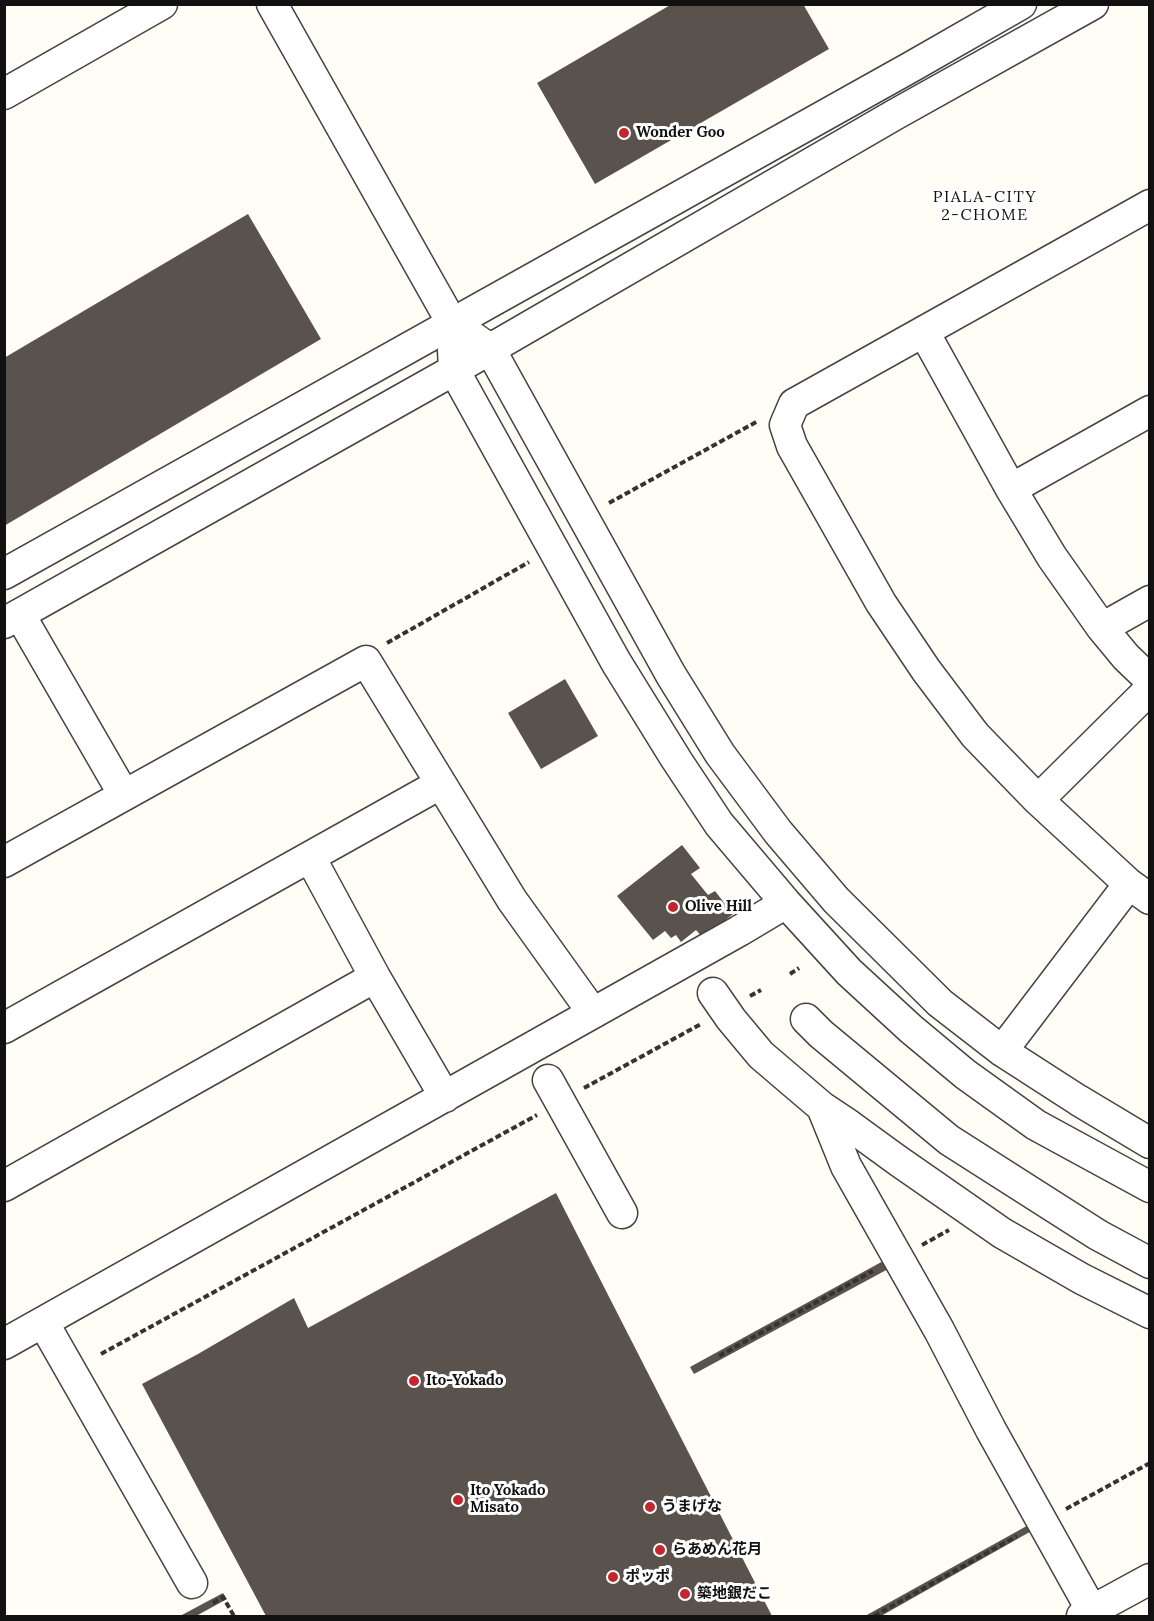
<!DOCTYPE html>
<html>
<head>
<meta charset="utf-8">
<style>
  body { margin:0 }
  #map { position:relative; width:1154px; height:1621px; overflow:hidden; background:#fffdf5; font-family:Lora,serif }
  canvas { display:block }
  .frame { position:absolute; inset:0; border:6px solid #111; pointer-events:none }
</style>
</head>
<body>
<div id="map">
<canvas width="1154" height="1621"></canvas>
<div class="frame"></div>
</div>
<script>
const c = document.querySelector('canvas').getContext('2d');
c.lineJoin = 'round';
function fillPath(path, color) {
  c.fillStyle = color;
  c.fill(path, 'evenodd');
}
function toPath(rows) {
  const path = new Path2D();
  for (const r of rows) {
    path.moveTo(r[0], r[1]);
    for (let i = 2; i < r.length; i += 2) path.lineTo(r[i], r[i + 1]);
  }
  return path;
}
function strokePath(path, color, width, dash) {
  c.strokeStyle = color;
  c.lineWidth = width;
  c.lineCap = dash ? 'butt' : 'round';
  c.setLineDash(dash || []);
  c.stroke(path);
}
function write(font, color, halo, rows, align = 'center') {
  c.font = font + ' Lora,"Noto Sans JP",serif';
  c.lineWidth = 6;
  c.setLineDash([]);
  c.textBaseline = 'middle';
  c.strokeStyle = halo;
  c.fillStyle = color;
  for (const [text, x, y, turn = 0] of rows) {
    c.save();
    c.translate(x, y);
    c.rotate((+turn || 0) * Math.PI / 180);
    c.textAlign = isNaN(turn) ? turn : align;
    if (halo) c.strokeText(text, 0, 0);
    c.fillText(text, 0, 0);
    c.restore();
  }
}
const building = toPath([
  [672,4,803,4,829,49,595,184,537,83],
  [248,214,321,339,4,526,4,358],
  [565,679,598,736,541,769,508,713],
  [682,845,700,868,691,874,708,895,715,891,733,914,703,938,696,930,681,942,676,935,671,938,665,931,653,940,617,896],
  [556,1193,772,1616,266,1616,142,1384,198,1354,294,1298,308,1328],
  [885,1260,890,1268,694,1374,690,1367],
  [1032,1523,1035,1529,881,1616,865,1616],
  [223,1593,227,1599,196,1616,180,1616]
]);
const path = toPath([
  [609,503,758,421],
  [387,643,529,562],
  [790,974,799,968],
  [750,996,761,990],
  [584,1088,701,1024],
  [922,1245,949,1230],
  [101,1354,537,1115],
  [719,1356,873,1271],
  [1066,1509,1150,1463],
  [213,1603,223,1597,234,1616],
  [874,1616,1017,1536]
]);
const minor = toPath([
  [272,4,452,323,490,349,671,675,720,754,778,832,836,900,940,1003,1002,1051,1078,1100,1150,1143],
  [4,94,162,4],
  [1150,205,794,404,785,425,792,446,881,603,926,670,975,735,1038,800,1129,884,1150,899],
  [924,332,1011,489,1052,557,1102,628,1126,657,1150,680],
  [453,350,454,370,616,662,676,759,719,824,786,903,849,972,911,1029,965,1074,1036,1125,1150,1187],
  [1011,489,1150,411],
  [4,574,911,67,1021,4],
  [20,615,124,795],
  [4,623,454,370,896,114,1093,4],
  [1102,628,1150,601],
  [1038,800,1150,689],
  [310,857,375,977,445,1097],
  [4,862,366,661,512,900,593,1013,4,1344],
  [713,993,731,1019,761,1055,822,1107,846,1166,939,1330,991,1430,1092,1611],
  [593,1013,739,931,786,903],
  [806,1019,821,1034,949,1140,1098,1235,1150,1263],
  [4,1028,440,784],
  [1002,1051,1129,884],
  [548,1080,622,1213],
  [822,1107,849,1125,897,1160,1002,1233,1082,1279,1150,1313],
  [4,1186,375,977],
  [43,1322,192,1583],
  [1082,1616,1150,1579]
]);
const markers = [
  [624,133,6,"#c4262e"],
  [673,907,6,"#c4262e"],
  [414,1381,6,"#c4262e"],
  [458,1500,6,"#c4262e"],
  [650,1507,6,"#c4262e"],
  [660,1550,6,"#c4262e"],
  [613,1577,6,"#c4262e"],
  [685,1594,6,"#c4262e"]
];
const poiNames = [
  ["Wonder Goo",636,133],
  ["Olive Hill",685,907],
  ["Ito-Yokado",426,1381],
  ["Ito Yokado",470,1491],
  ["Misato",470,1508],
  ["うまげな",662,1507],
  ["らあめん花月",672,1550],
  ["ポッポ",625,1577],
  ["築地銀だこ",697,1594]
];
const neighbourhoodNames = [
  ["PIALA-CITY",985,197],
  ["2-CHOME",985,215]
];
fillPath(building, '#5a524d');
strokePath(minor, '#444', 33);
strokePath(path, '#333', 4, [6, 3]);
strokePath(minor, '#fff', 30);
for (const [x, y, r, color] of markers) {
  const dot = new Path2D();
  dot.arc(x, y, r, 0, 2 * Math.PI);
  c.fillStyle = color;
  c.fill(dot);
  strokePath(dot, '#fff', 2);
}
write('bold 15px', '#111', '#fff', poiNames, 'left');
c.letterSpacing = '1.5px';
write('16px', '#111', '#fff', neighbourhoodNames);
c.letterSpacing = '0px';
</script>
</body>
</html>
